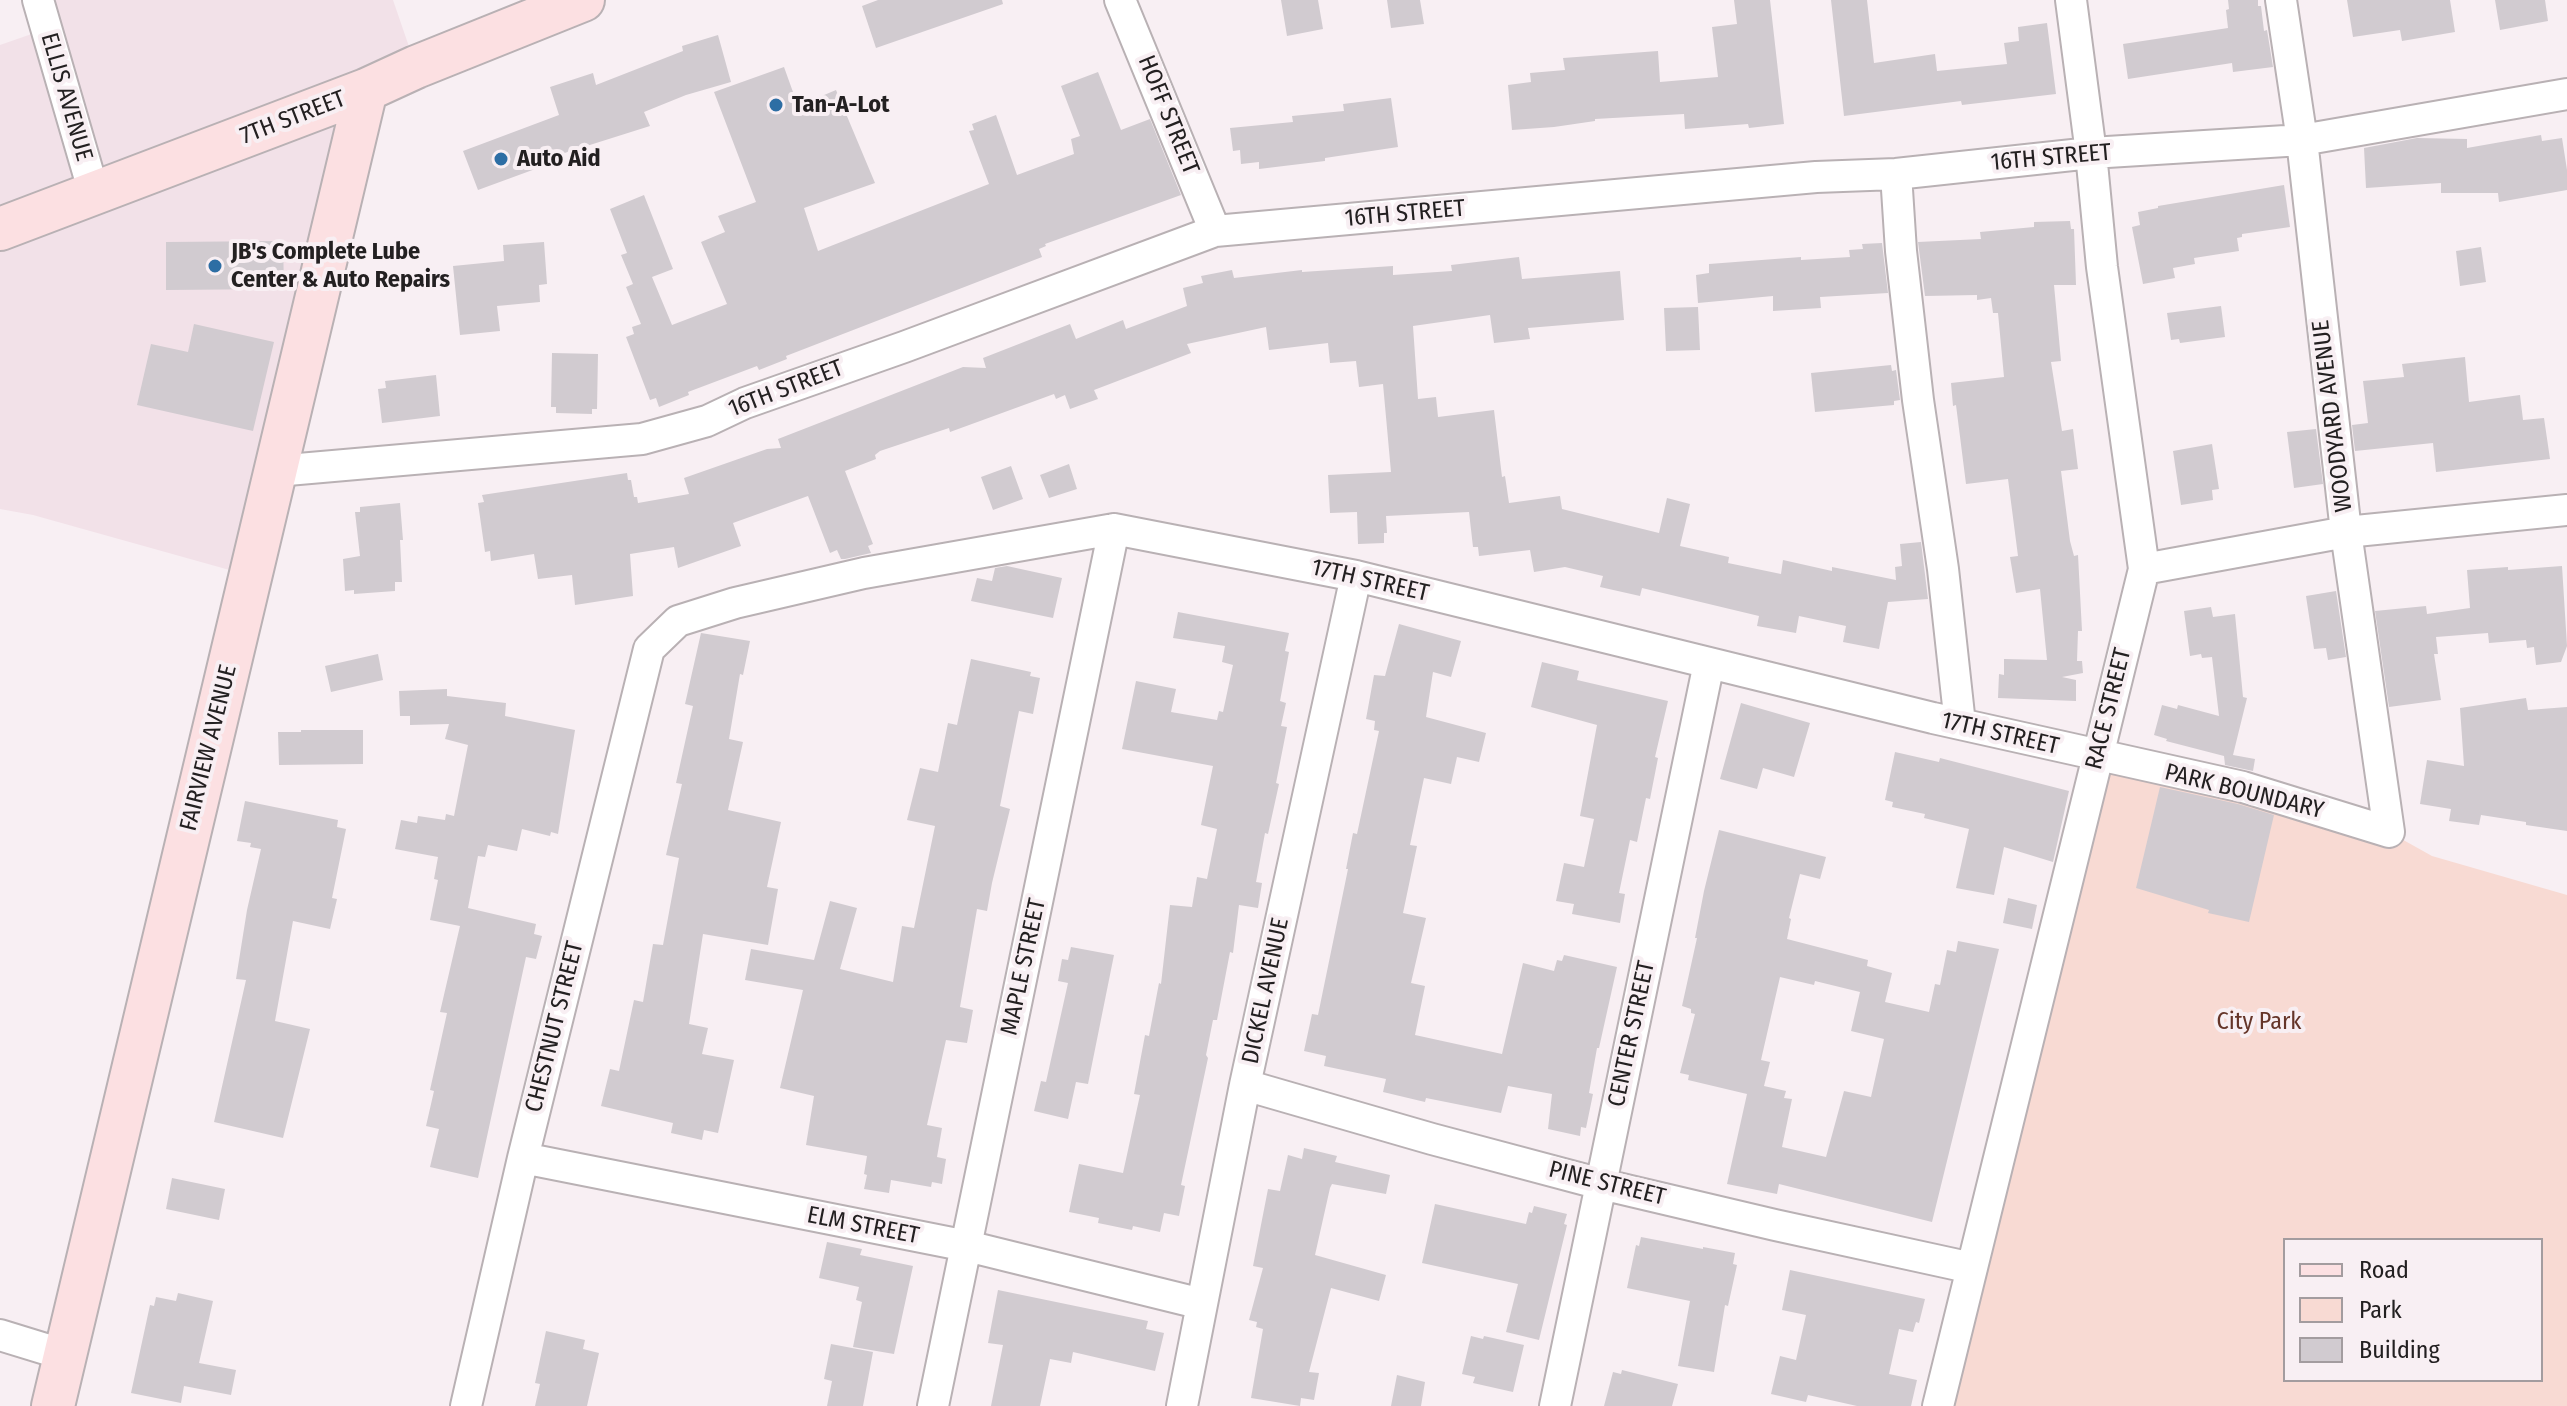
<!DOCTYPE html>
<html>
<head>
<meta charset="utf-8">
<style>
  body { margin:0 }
  #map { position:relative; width:2567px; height:1406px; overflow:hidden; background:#f8eff3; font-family:"Fira Sans Condensed",sans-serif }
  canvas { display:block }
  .legend { position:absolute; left:2283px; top:1238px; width:260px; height:144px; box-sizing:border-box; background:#f8eff3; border:2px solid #a39c9f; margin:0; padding:10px 14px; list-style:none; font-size:24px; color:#232021 }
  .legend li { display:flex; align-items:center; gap:16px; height:40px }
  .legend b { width:40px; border:2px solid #a39c9f }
</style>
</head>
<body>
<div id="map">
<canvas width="2567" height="1406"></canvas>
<ul class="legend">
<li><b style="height:10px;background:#fce0e2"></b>Road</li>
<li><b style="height:22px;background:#f8dad3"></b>Park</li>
<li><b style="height:22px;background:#d1cbd0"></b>Building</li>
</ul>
</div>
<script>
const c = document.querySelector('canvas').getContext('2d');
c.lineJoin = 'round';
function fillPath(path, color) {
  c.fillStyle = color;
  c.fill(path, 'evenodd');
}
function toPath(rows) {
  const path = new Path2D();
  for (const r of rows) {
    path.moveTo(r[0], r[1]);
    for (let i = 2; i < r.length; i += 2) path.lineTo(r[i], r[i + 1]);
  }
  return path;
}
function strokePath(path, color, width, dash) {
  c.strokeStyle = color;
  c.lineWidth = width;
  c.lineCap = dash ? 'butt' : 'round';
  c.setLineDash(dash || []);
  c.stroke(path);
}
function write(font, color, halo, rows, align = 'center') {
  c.font = font + ' "Fira Sans Condensed",sans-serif';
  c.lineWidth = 8;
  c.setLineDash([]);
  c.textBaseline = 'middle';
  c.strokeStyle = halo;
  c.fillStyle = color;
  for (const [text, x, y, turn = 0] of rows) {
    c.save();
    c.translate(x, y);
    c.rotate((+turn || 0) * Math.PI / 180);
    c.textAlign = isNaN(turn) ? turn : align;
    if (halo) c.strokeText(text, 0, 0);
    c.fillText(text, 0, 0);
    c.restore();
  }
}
const built = toPath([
  [38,0,393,0,416,67,366,90,251,576,33,515,0,509,0,45,46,29]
]);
const green = toPath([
  [2097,757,2389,832,2432,856,2567,895,2567,1406,1938,1406],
  [2285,1240,2541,1240,2541,1380,2285,1380]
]);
const building = toPath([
  [878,0,1002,0,1003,4,876,48,862,6],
  [1281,0,1318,0,1323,29,1287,36],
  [1387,0,1420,0,1424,24,1391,28],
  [1734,0,1770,0,1784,124,1749,128,1748,124,1685,129,1684,114,1595,119,1595,121,1554,127,1512,130,1508,85,1531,82,1530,73,1565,70,1563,58,1658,51,1660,82,1718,77,1712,27,1737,24],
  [1831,0,1867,0,1874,63,1935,54,1937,71,2007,64,2004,43,2019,41,2018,27,2047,23,2056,94,1962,105,1961,101,1844,116],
  [2228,0,2258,0,2258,6,2261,6,2264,31,2267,30,2273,67,2233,72,2232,63,2128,79,2123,44,2228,28,2226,10,2229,9],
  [2347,0,2450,0,2455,32,2402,41,2400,30,2353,37],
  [2495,0,2545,0,2548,21,2500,30],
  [718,35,731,82,686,95,644,112,650,126,536,162,538,168,478,190,463,151,559,115,550,87,593,73,596,85,683,51,682,46],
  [784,67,798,106,836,90,875,183,804,208,818,251,989,184,969,131,974,130,972,124,996,115,1017,175,1074,154,1071,139,1080,136,1061,86,1098,72,1121,130,1150,119,1181,195,1045,244,1046,246,1039,249,1042,257,786,356,787,359,759,370,757,366,688,392,689,395,659,407,656,398,650,400,626,337,634,334,632,327,641,324,626,287,633,284,621,255,627,253,610,209,644,195,673,269,652,277,672,325,727,304,701,242,725,232,718,216,756,202,714,92],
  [1391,98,1398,147,1325,158,1325,161,1259,169,1259,162,1241,164,1240,150,1233,151,1230,128,1293,122,1292,116,1344,111,1343,104],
  [2541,135,2542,141,2562,138,2567,170,2567,190,2499,202,2498,193,2441,193,2441,183,2366,188,2364,148,2417,138,2467,139,2467,148],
  [2284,185,2290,227,2242,234,2242,237,2237,238,2239,251,2194,258,2195,264,2173,268,2175,278,2143,284,2132,227,2140,225,2138,212,2158,208,2158,206],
  [2070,221,2071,229,2074,229,2076,285,2054,285,2061,361,2051,362,2062,431,2073,429,2078,469,2061,471,2070,541,2074,556,2078,555,2082,631,2078,631,2077,661,2082,661,2083,673,2062,677,2076,680,2076,701,1998,698,1999,674,2004,675,2004,659,2047,660,2040,589,2016,593,2010,557,2018,556,2008,479,1966,484,1956,405,1953,406,1951,383,2004,377,1998,313,1993,313,1991,298,1977,300,1977,295,1925,296,1918,242,1981,239,1980,232,2034,227,2034,222],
  [283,241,284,289,166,290,166,242],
  [544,242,547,284,539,285,540,302,497,306,500,331,460,335,453,266,504,261,503,245],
  [1882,243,1888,293,1820,297,1821,308,1773,311,1773,296,1698,303,1696,275,1709,273,1709,264,1801,257,1801,260,1850,257,1849,250,1863,249,1862,244],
  [2481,247,2486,282,2460,286,2456,251],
  [1519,257,1522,279,1620,271,1624,320,1528,328,1530,339,1494,343,1490,315,1413,326,1418,399,1436,397,1438,417,1494,410,1502,477,1505,476,1509,503,1560,496,1562,509,1659,533,1667,498,1690,504,1680,546,1729,557,1728,563,1781,574,1783,560,1832,571,1832,567,1896,580,1895,567,1902,566,1900,544,1921,542,1928,599,1888,602,1879,649,1843,642,1846,626,1799,616,1796,633,1757,626,1759,616,1642,588,1640,596,1600,587,1603,576,1565,567,1534,572,1530,550,1479,556,1478,547,1473,547,1469,512,1386,516,1387,533,1384,533,1384,543,1358,544,1357,512,1330,513,1328,475,1391,472,1383,384,1359,387,1356,361,1330,363,1328,343,1269,350,1266,327,1187,344,1191,353,1094,390,1098,399,1070,409,1065,395,1056,399,1054,394,950,432,949,428,880,451,875,455,876,459,845,471,873,544,868,546,871,553,845,559,841,559,837,550,830,553,808,496,733,523,741,546,678,568,674,547,630,554,633,596,575,605,572,575,538,579,534,554,491,561,490,551,485,552,478,503,484,502,482,495,627,473,628,480,631,480,634,497,637,497,638,503,689,494,684,478,767,449,781,448,778,439,963,367,986,368,983,358,1070,324,1076,339,1123,320,1126,329,1187,306,1183,288,1203,283,1201,276,1232,270,1234,278,1302,270,1302,272,1393,266,1393,275,1452,271,1451,265],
  [2221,306,2225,337,2180,343,2179,339,2171,340,2167,313],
  [1698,307,1700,350,1666,351,1664,308],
  [194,324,274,342,253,431,137,405,151,344,188,352],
  [552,353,598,354,597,409,592,409,592,414,556,413,556,407,551,407],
  [2465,357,2469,402,2520,395,2523,420,2544,418,2550,459,2436,472,2433,443,2355,451,2352,425,2368,423,2363,381,2404,377,2402,364],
  [1891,365,1892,371,1896,370,1900,400,1894,401,1894,405,1815,412,1811,373],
  [436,375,440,416,382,423,378,389,386,388,385,381],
  [2316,429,2323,484,2294,488,2287,432],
  [2212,444,2219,489,2212,490,2213,500,2181,505,2173,451],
  [1069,464,1077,489,1049,498,1040,475],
  [1011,466,1023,499,993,510,981,477],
  [400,503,403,540,400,540,402,582,395,582,395,591,354,594,354,590,345,591,343,559,360,556,355,512,360,512,360,507],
  [1007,566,1062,578,1053,618,971,601,977,578,992,581,995,568],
  [2562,566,2567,646,2561,662,2536,665,2534,647,2527,648,2526,640,2489,643,2488,633,2436,637,2438,654,2434,654,2441,700,2389,707,2375,611,2426,606,2427,614,2470,608,2467,570,2508,567,2508,570],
  [2336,591,2346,657,2328,660,2326,648,2314,649,2306,596],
  [2211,607,2213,617,2235,614,2243,697,2247,698,2233,755,2255,759,2253,771,2225,765,2224,756,2166,741,2167,739,2154,735,2162,705,2177,709,2178,705,2219,716,2212,657,2202,658,2201,654,2190,656,2184,611],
  [1178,612,1289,633,1285,651,1289,652,1280,701,1286,703,1281,726,1287,727,1276,783,1279,784,1268,834,1265,833,1256,882,1262,883,1258,908,1239,905,1233,953,1230,952,1217,1020,1213,1020,1206,1055,1208,1058,1181,1185,1185,1186,1179,1216,1164,1213,1160,1232,1133,1226,1132,1230,1098,1223,1099,1218,1069,1212,1079,1164,1123,1173,1140,1095,1134,1094,1145,1035,1149,1036,1159,983,1161,984,1170,905,1192,907,1197,877,1207,879,1217,829,1201,825,1213,766,1122,749,1136,681,1176,689,1171,712,1217,720,1219,711,1223,712,1233,665,1222,662,1225,646,1173,638],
  [1399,624,1461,641,1451,677,1433,672,1426,717,1486,733,1479,762,1457,757,1451,784,1424,778,1410,845,1417,846,1403,913,1426,918,1411,983,1425,986,1415,1035,1502,1054,1523,963,1554,971,1557,960,1562,961,1564,955,1617,967,1599,1048,1597,1048,1589,1093,1593,1094,1586,1128,1581,1127,1580,1136,1548,1129,1552,1094,1508,1086,1501,1113,1426,1098,1425,1102,1383,1092,1386,1079,1324,1066,1326,1056,1304,1051,1312,1014,1318,1015,1348,869,1346,869,1353,833,1357,834,1379,731,1374,730,1375,721,1366,719,1374,675,1385,676],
  [701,633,750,641,743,675,740,674,729,739,743,742,728,810,781,822,767,887,778,889,768,945,703,934,689,1024,708,1028,702,1054,734,1060,718,1133,704,1130,702,1140,671,1133,673,1123,601,1106,610,1069,619,1071,634,1000,643,1002,653,944,663,945,679,858,666,855,682,784,676,783,693,706,685,704],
  [378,654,383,680,331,692,325,666],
  [971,659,1031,672,1030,676,1040,678,1033,714,1019,711,1000,806,1010,809,992,883,987,911,977,909,960,1007,973,1010,967,1043,946,1040,927,1125,942,1128,937,1157,946,1159,942,1184,932,1182,931,1187,891,1180,889,1193,864,1189,867,1175,864,1174,867,1156,806,1145,814,1096,780,1088,803,990,745,980,751,949,814,960,830,901,857,908,840,969,893,982,902,926,914,928,935,826,907,820,920,768,938,772,948,723,957,725],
  [1542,662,1579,671,1577,680,1668,701,1655,757,1658,758,1650,799,1646,798,1637,842,1630,840,1619,893,1625,894,1620,923,1572,914,1574,904,1556,901,1564,863,1584,867,1594,819,1580,816,1597,725,1531,707],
  [447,689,447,696,506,703,505,716,575,730,558,834,551,832,550,836,522,829,517,851,488,845,485,857,478,856,468,908,536,924,534,934,542,936,536,959,526,957,478,1178,430,1167,439,1129,426,1126,434,1091,430,1090,447,1013,440,1012,460,926,430,920,438,880,434,879,438,857,395,849,401,820,417,823,418,816,445,820,446,814,454,816,468,745,445,739,449,724,410,725,410,716,400,716,399,691],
  [2526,698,2528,710,2567,707,2567,831,2526,825,2526,822,2481,815,2479,825,2449,821,2451,809,2420,804,2427,760,2464,766,2460,708],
  [1741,703,1810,723,1794,777,1763,768,1757,789,1720,779],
  [301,730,363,730,363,764,279,765,278,732,301,732],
  [1895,752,1939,762,1940,758,2069,791,2053,862,2004,847,1994,895,1956,888,1969,829,1924,818,1925,814,1892,807,1893,802,1885,800],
  [2160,787,2238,804,2274,815,2249,922,2208,913,2209,910,2136,888],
  [245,801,338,820,337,827,346,829,332,898,337,899,330,929,293,921,275,1021,310,1029,283,1138,214,1122,246,980,236,979,247,910,261,849,250,847,251,843,237,841],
  [1719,830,1826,857,1820,879,1800,874,1789,918,1791,919,1787,939,1868,960,1867,966,1892,973,1885,1002,1929,1012,1935,984,1940,985,1947,950,1956,952,1958,941,1999,949,1932,1222,1779,1184,1777,1194,1727,1184,1747,1094,1688,1080,1689,1075,1680,1073,1695,1014,1691,1013,1691,1009,1682,1006,1697,938,1695,938,1704,891],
  [1780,977,1814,985,1815,981,1860,992,1851,1031,1884,1039,1871,1097,1844,1091,1826,1157,1782,1147,1792,1099,1784,1098,1786,1091,1764,1086,1770,1062,1761,1060],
  [2008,898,2037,905,2032,929,2003,923],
  [1071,947,1114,955,1088,1084,1076,1082,1068,1119,1034,1111,1041,1081,1046,1082,1068,983,1058,981,1062,959,1068,960],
  [1304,1148,1337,1156,1335,1162,1390,1175,1386,1194,1332,1184,1330,1188,1315,1255,1386,1275,1379,1301,1331,1288,1309,1372,1319,1373,1314,1400,1301,1398,1300,1406,1251,1398,1263,1329,1256,1327,1257,1322,1249,1320,1263,1268,1253,1266,1268,1189,1280,1191,1288,1155,1302,1159],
  [172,1178,225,1189,219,1220,166,1209],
  [1435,1204,1526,1224,1529,1212,1532,1213,1534,1206,1567,1214,1564,1224,1567,1225,1539,1340,1506,1332,1518,1284,1422,1263],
  [1641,1237,1703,1249,1703,1247,1735,1253,1733,1264,1737,1265,1728,1306,1725,1305,1714,1372,1678,1366,1690,1301,1627,1288,1636,1245,1639,1246],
  [827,1242,862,1249,860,1255,913,1266,894,1354,853,1347,862,1302,856,1300,859,1287,819,1278],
  [1790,1270,1925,1299,1919,1323,1916,1322,1913,1332,1899,1329,1889,1374,1917,1380,1911,1406,1857,1406,1808,1395,1806,1402,1771,1394,1780,1356,1796,1360,1806,1315,1782,1310],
  [998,1290,1148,1321,1146,1329,1164,1333,1155,1371,1073,1352,1071,1363,1050,1359,1040,1406,991,1406,1003,1345,988,1343],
  [178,1293,213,1301,199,1363,236,1370,231,1395,184,1386,181,1403,131,1393,150,1305,154,1306,156,1297,176,1301],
  [546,1331,585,1340,583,1349,599,1353,587,1406,535,1406,540,1384,535,1383],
  [1471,1336,1483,1339,1484,1336,1524,1345,1513,1392,1473,1383,1475,1377,1462,1374],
  [831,1344,873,1352,863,1406,827,1406,832,1381,824,1379],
  [1622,1370,1678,1384,1672,1406,1604,1406,1613,1372,1621,1374],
  [1397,1375,1425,1382,1421,1406,1391,1406]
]);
const street = toPath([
  [38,0,94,193],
  [1120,0,1215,231],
  [1896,174,1901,251,1918,400,1943,569,1960,724],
  [276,471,642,439,707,421,745,403,904,347,1215,231,1816,177,1896,174,2091,153,2302,140,2567,94],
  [2144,569,2346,532,2567,510],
  [1245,1085,1432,1139,1601,1184,1775,1225,1972,1268],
  [523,1158,967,1246,1202,1304],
  [0,1335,65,1355],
  [466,1406,523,1158,649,649,678,621,735,603,864,573,1114,529,1356,576,1933,718,2243,787,2389,832,2346,532,2302,140,2281,0],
  [933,1406,1114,529],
  [1182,1406,1245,1085,1356,576],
  [1555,1406,1709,663],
  [1938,1406,2144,569,2102,267,2091,153,2071,0]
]);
const secondary = toPath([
  [0,229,366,90,416,67,583,0],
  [53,1406,366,90]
]);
const markers = [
  [776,105,8,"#2d6ea4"],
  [501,159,8,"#2d6ea4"],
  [215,266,8,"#2d6ea4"]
];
const streetNames = [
  ["ELLIS AVENUE",66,97,74],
  ["HOFF STREET",1168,115,68],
  ["7TH STREET",293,118,-21],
  ["16TH STREET",2051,158,-5],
  ["16TH STREET",1405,214,-5],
  ["16TH STREET",786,389,-21],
  ["WOODYARD AVENUE",2333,416,-97],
  ["17TH STREET",1370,581,13],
  ["RACE STREET",2109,709,-76],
  ["17TH STREET",2000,734,13],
  ["FAIRVIEW AVENUE",209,748,-76],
  ["PARK BOUNDARY",2244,792,14],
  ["MAPLE STREET",1024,967,-78],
  ["DICKEL AVENUE",1266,991,-78],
  ["CHESTNUT STREET",555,1027,-76],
  ["CENTER STREET",1632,1034,-78],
  ["PINE STREET",1607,1184,14],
  ["ELM STREET",863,1226,11]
];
const poiNames = [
  ["Tan-A-Lot",792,105],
  ["Auto Aid",517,159],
  ["JB's Complete Lube",231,252],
  ["Center & Auto Repairs",231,280]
];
const parkNames = [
  ["City Park",2259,1022]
];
fillPath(built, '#f2e1e8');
fillPath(green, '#f8dad3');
fillPath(building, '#d1cbd0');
strokePath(street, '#b9b1b4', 34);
strokePath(secondary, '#b9b1b4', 46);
strokePath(street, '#fff', 30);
strokePath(secondary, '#fce0e2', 42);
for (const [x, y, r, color] of markers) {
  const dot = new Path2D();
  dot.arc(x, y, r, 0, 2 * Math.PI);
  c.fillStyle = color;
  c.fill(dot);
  strokePath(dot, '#f8eff3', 3);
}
write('24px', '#232021', '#f8eff3', streetNames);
write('bold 24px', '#232021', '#f8eff3', poiNames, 'left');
write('24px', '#653529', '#f8eff3', parkNames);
</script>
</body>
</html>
